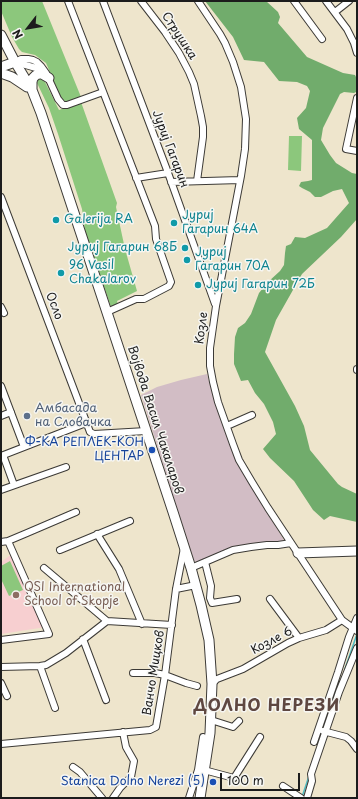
<!DOCTYPE html>
<html>
<head>
<meta charset="utf-8">
<style>
  body { margin:0 }
  #map { position:relative; width:358px; height:799px; overflow:hidden; background:#eee5cc; font-family:"Playpen Sans",sans-serif }
  canvas { display:block }
  .frame { position:absolute; inset:0; border:2px solid #1c1c1c; pointer-events:none }
  .north { position:absolute; left:8px; top:8px; width:40px; height:40px; -webkit-text-stroke:3px #f6f6f2; paint-order:stroke; rotate:239deg; font-size:11px; font-weight:700; line-height:16px; text-align:center; color:#1c1c1c }
  .north::after { content:''; display:block; margin:auto; width:14px; height:18px; background:#1c1c1c; clip-path:polygon(50% 0,100% 100%,50% 72%,0 100%) }
  .scale { position:absolute; left:220px; top:773px; width:80px; height:18px; box-sizing:border-box; border:2px solid #1c1c1c; border-top:0; padding-left:5px; font-size:12px; line-height:14px; white-space:nowrap; color:#1c1c1c; -webkit-text-stroke:3px #f6f6f2; paint-order:stroke }
</style>
</head>
<body>
<div id="map">
<canvas width="358" height="799"></canvas>
<div class="frame"></div>
<div class="north">N</div>
<div class="scale">100 m</div>
</div>
<script>
const c = document.querySelector('canvas').getContext('2d');
c.lineJoin = 'round';
function fillPath(path, color) {
  c.fillStyle = color;
  c.fill(path, 'evenodd');
}
function toPath(rows) {
  const path = new Path2D();
  for (const r of rows) {
    path.moveTo(r[0], r[1]);
    for (let i = 2; i < r.length; i += 2) path.lineTo(r[i], r[i + 1]);
  }
  return path;
}
function strokePath(path, color, width, dash) {
  c.strokeStyle = color;
  c.lineWidth = width;
  c.lineCap = dash ? 'butt' : 'round';
  c.setLineDash(dash || []);
  c.stroke(path);
}
function write(font, color, halo, rows, align = 'center') {
  c.font = font + ' "Playpen Sans",sans-serif';
  c.lineWidth = 3;
  c.setLineDash([]);
  c.textBaseline = 'middle';
  c.strokeStyle = halo;
  c.fillStyle = color;
  for (const [text, x, y, turn = 0] of rows) {
    c.save();
    c.translate(x, y);
    c.rotate((+turn || 0) * Math.PI / 180);
    c.textAlign = isNaN(turn) ? turn : align;
    if (halo) c.strokeText(text, 0, 0);
    c.fillText(text, 0, 0);
    c.restore();
  }
}
const built = toPath([
  [12,554,46,627,1,634,1,562]
]);
const industrial = toPath([
  [207,374,211,389,236,459,249,483,284,540,278,542,233,547,222,551,197,562,194,561,141,395,157,387,181,380]
]);
const green = toPath([
  [1,1,35,1,35,2,42,1,81,97,67,102,63,100,61,98,46,63,35,55,22,52,19,49,12,37,1,11],
  [40,79,44,80,59,110,81,102,117,203,116,207,125,249,137,291,117,301,118,305,111,307,85,231,82,209,58,134,49,108,37,83,38,80],
  [289,136,302,136,301,171,288,170],
  [10,561,23,590,9,596,1,579,1,566]
]);
const forest = toPath([
  [205,1,266,1,278,12,280,17,278,23,307,57,343,73,355,75,357,79,356,92,354,93,344,92,340,94,323,128,321,140,330,155,336,163,352,173,357,174,357,219,341,237,302,274,276,320,265,352,295,406,304,426,310,450,338,484,342,487,357,494,357,522,330,516,324,520,313,510,294,481,270,458,263,449,276,434,273,422,264,404,255,393,248,380,241,381,234,364,234,354,235,337,238,328,245,323,251,314,259,293,268,282,280,271,284,265,285,253,286,246,291,244,295,237,305,238,327,228,349,203,342,189,333,191,321,197,315,197,310,192,302,188,299,186,301,182,308,181,312,180,312,140,299,129,297,118,306,108,310,91,307,86,297,82,279,81,264,62,244,60,233,37]
]);
const stream = toPath([
  [345,669,357,634],
  [302,797,309,776]
]);
const street = toPath([
  [68,1,155,226,156,239,171,282,169,286,144,299,136,299,107,312],
  [103,1,167,170,215,304],
  [141,1,165,32,179,53,189,72,194,84,201,116,203,127,203,137,197,181],
  [198,1,220,34,225,43,233,62,241,87,246,119,245,149,241,176,216,306,210,348,210,366,213,382,218,402,233,444,239,460,252,482,268,508,342,620,357,631],
  [294,1,322,39],
  [326,1,347,29,354,43,357,53],
  [335,12,349,1],
  [15,62,21,59,28,59,33,60,37,62,41,66,46,73,58,99,63,105,67,105,103,92],
  [15,62,36,68,45,73],
  [357,98,346,149,357,151],
  [136,178,168,173],
  [171,182,240,180],
  [1,197,90,432,94,434,146,431],
  [1,307,4,313],
  [357,370,357,369],
  [1,386,24,447],
  [1,416,11,412],
  [227,426,252,415],
  [3,455,14,485],
  [1,456,86,423],
  [1,490,66,467],
  [97,534,119,569,142,624],
  [1,542,8,541,27,533,76,512],
  [60,550,130,521],
  [205,562,211,586,210,598,212,603,237,599],
  [44,568,107,621],
  [191,568,233,550,251,547,267,545,278,545,291,543],
  [176,589,196,585],
  [270,599,299,638],
  [83,639,106,700],
  [1,640,49,634,8,541],
  [40,666,55,708],
  [1,667,40,666,46,665,66,653,107,621,172,625],
  [133,673,155,673,165,675,186,683,197,686],
  [1,683,7,696],
  [212,684,217,679,243,669,288,643,299,638,326,630,342,620],
  [211,720,233,727,239,721],
  [323,731,346,737,351,741,357,749],
  [314,742,338,672,349,637,357,618],
  [1,744,150,730,156,727,165,675,176,589,184,548],
  [73,767,80,772,102,798],
  [204,770,234,778,260,737],
  [283,786,301,798],
  [113,798,120,788,131,777,134,761,126,747,123,732],
  [189,798,198,770,203,737],
  [307,798,312,781,311,774,339,692,357,648]
]);
const secondary = toPath([
  [1,35,15,62,32,90,41,113,173,512,191,568,201,605,209,640,212,684,210,733,200,798],
  [1,67,15,62],
  [1,73,12,77,27,87],
  [32,90,32,82,33,78,36,75,40,74,42,74,49,78],
  [298,553,357,551]
]);
const markers = [
  [56,220,4,"#0f9aa8"],
  [174,223,4,"#0f9aa8"],
  [185,248,4,"#0f9aa8"],
  [187,260,4,"#0f9aa8"],
  [61,273,4,"#0f9aa8"],
  [198,285,4,"#0f9aa8"],
  [27,416,4,"#5c6f8a"],
  [152,450,4,"#1a4fb4"],
  [16,595,4,"#8d6e63"],
  [213,782,4,"#1a4fb4"]
];
const streetNames = [
  ["Струшка",179,36,57],
  ["Јуриј Гагарин",170,149,69],
  ["Осло",54,306,69],
  ["Козле",202,328,-82],
  ["Војвода Васил Чакаларов",155,420,72],
  ["Козле 6",272,641,-28],
  ["Ванчо Мицков",154,673,-81]
];
const cultureNames = [
  ["Јуриј",182,216],
  ["Гагарин 64А",182,230],
  ["Galerija RA",64,220],
  ["Јуриј Гагарин 68Б",177,248,"right"],
  ["Јуриј",195,253],
  ["Гагарин 70А",195,267],
  ["96 Vasil",69,266],
  ["Chakalarov",69,280],
  ["Јуриј Гагарин 72Б",206,285]
];
const serviceNames = [
  ["Амбасада",35,409],
  ["на Словачка",35,423]
];
const transitNames = [
  ["Ф-КА РЕПЛЕК-КОН",144,443],
  ["ЦЕНТАР",144,457],
  ["Stanica Dolno Nerezi (5)",205,782]
];
const educationNames = [
  ["QSI International",24,588],
  ["School of Skopje",24,602]
];
const districtNames = [
  ["ДОЛНО НЕРЕЗИ",267,707]
];
fillPath(built, '#f7cfd0');
fillPath(industrial, '#d2bdc5');
fillPath(green, '#8cc77c');
fillPath(forest, '#71ac6c');
strokePath(stream, '#4ebcc2', 1.5);
strokePath(street, '#3c3a36', 8);
strokePath(secondary, '#3c3a36', 11);
strokePath(street, '#fff', 6);
strokePath(secondary, '#fff', 9);
for (const [x, y, r, color] of markers) {
  const dot = new Path2D();
  dot.arc(x, y, r, 0, 2 * Math.PI);
  c.fillStyle = color;
  c.fill(dot);
  strokePath(dot, '#f6f6f2', 1.5);
}
write('12px', '#1c1c1c', '#f6f6f2', streetNames);
write('12px', '#0d838f', '#f6f6f2', cultureNames, 'left');
write('12px', '#4e5e75', '#f6f6f2', serviceNames, 'left');
write('12px', '#164399', '#f6f6f2', transitNames, 'right');
write('12px', '#785e54', '#f6f6f2', educationNames, 'left');
c.letterSpacing = '1px';
write('bold 16px', '#5e4741', '#f6f6f2', districtNames);
c.letterSpacing = '0px';
</script>
</body>
</html>
